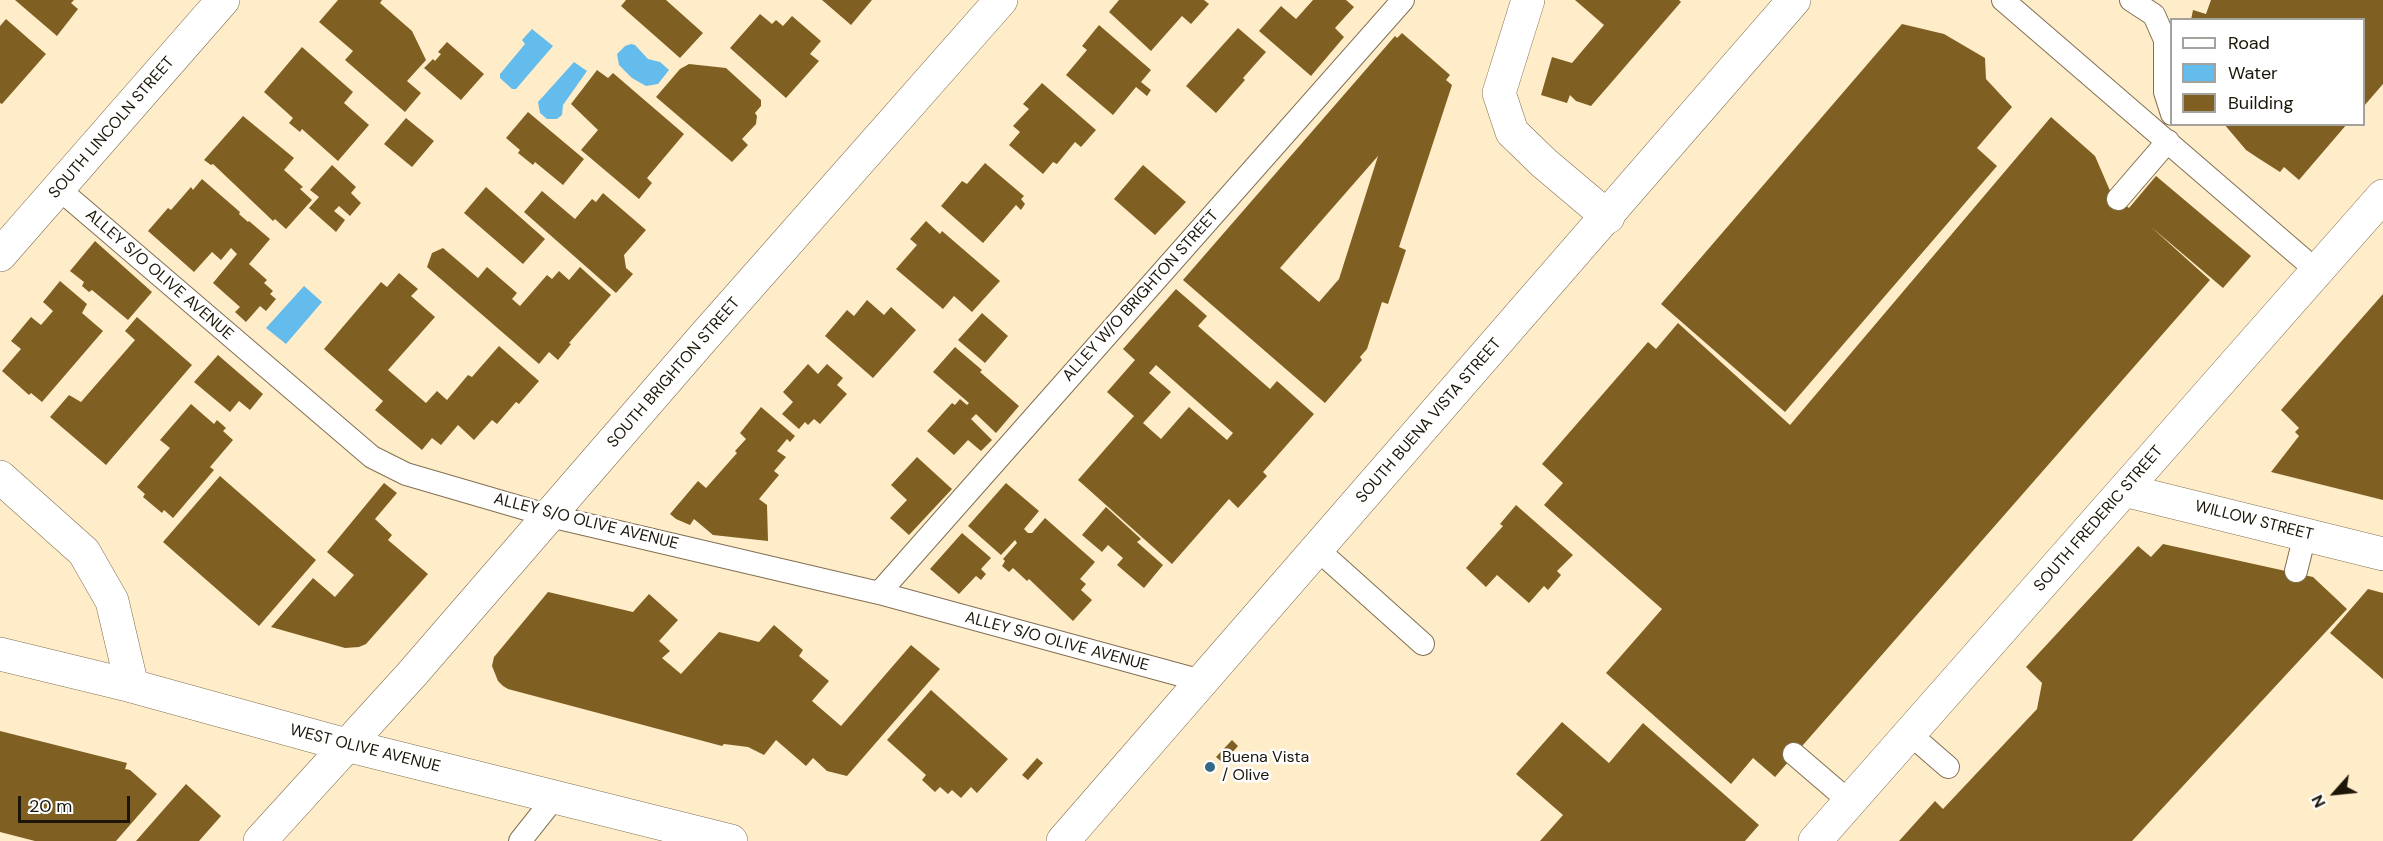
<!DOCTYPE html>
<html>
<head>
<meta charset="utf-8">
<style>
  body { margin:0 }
  #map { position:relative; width:2383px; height:841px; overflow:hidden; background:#ffecc9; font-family:"DM Sans",sans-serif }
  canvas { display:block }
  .legend { position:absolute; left:2170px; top:18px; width:195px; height:108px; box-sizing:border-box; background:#fff; border:2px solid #a4a29d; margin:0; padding:8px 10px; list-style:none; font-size:18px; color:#1c1609 }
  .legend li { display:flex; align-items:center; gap:12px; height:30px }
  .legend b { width:30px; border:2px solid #a4a29d }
  .north { position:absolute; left:2305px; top:763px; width:60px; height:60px; -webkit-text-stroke:4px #fff; paint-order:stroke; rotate:243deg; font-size:16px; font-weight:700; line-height:24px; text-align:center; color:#1c1609 }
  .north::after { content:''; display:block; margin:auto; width:21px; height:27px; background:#1c1609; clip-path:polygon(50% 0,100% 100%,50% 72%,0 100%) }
  .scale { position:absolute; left:18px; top:796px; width:112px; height:27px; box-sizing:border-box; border:3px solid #1c1609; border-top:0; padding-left:8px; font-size:18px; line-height:21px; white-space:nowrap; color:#1c1609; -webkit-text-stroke:4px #fff; paint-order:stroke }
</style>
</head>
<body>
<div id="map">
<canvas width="2383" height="841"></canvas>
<ul class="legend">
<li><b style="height:8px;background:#fff"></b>Road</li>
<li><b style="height:16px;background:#63bcec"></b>Water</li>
<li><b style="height:16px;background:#7f6022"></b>Building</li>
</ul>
<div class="north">N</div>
<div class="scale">20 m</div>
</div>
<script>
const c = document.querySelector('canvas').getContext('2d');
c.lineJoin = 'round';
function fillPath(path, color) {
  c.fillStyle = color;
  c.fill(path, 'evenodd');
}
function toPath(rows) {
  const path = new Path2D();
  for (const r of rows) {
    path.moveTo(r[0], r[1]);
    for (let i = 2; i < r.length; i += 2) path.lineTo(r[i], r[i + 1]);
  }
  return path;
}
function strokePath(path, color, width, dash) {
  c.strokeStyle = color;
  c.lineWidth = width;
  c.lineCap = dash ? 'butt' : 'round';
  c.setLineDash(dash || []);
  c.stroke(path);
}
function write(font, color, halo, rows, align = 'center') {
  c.font = font + ' "DM Sans",sans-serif';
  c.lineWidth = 5;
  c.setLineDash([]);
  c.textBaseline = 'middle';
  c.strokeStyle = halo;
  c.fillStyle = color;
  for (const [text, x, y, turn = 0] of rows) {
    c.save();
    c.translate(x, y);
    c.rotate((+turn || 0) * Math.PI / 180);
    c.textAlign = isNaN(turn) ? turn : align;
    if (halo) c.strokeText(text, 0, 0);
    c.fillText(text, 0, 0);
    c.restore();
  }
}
const water = toPath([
  [532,29,553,46,516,89,512,89,500,78,500,74,525,44,522,40],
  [631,44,635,45,648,59,660,62,669,70,658,84,646,86,632,78,619,65,617,54,625,46],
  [574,62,587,71,563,105,562,115,557,119,547,119,540,113,538,102],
  [304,286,322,302,286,344,266,328]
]);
const building = toPath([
  [15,0,74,0,71,3,78,9,57,36],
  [338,0,382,0,380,3,412,31,426,60,407,81,421,93,405,112,345,60,353,51,319,22],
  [626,0,666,0,703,33,680,58,621,6],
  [822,0,872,0,851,25],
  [1119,0,1204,0,1209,4,1191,24,1182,16,1151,51,1109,12],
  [1313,0,1346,0,1354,7,1335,28,1344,37,1311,76,1259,31,1281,6,1296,19],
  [1575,0,1679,0,1681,2,1591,106,1576,101,1570,95,1567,103,1541,95,1552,57,1572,63,1604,25],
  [2211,0,2383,0,2383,84,2364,106,2364,20,2191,20,2193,10,2206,14],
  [760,14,772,24,776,20,783,26,792,16,821,41,810,54,819,61,786,98,730,48],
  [6,19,46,54,2,104,0,103,0,26],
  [1902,24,1944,34,1985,58,1986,79,2012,107,1977,148,1997,166,1785,412,1661,304],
  [1099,25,1151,70,1141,82,1151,90,1147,96,1136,87,1113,115,1066,75,1087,50,1082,46],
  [1238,28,1266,52,1243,78,1245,80,1216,113,1186,86],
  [1402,33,1450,75,1446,80,1452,85,1399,247,1406,250,1388,304,1382,302,1367,349,1360,357,1362,360,1325,403,1183,280,1395,36,1397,38],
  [1378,156,1339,279,1319,302,1280,268],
  [447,42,484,74,461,100,424,68,433,59,435,61,441,54,438,52],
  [302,47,353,92,344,103,369,125,338,161,302,129,300,132,289,123,293,118,264,92],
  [689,64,726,68,761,100,761,106,755,113,757,116,756,124,742,139,748,145,732,162,656,97,680,69],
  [597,70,608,78,613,73,684,134,647,178,652,183,639,199,581,150,598,130,571,104],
  [1042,83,1096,130,1081,147,1075,142,1057,164,1053,162,1043,174,1009,145,1020,132,1013,126,1029,109,1023,104],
  [528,112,584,159,563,185,535,162,533,165,518,153,520,150,506,138],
  [243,116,294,158,284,170,303,187,300,189,312,200,286,229,275,219,273,221,213,164,211,165,204,160],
  [2051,117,2095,156,2111,193,2129,208,2156,176,2251,256,2223,288,2150,226,2210,280,1775,777,1753,758,1731,784,1606,673,1662,609,1544,505,1563,483,1542,464,1648,342,1656,349,1678,323,1790,425],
  [406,118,434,141,412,167,384,144],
  [2224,124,2347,124,2299,180,2284,167,2280,172,2258,158,2246,150],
  [985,163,1024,196,1021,199,1025,204,1021,210,1016,205,983,243,941,206,962,181,967,184],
  [332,165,356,187,351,193,361,203,350,216,339,206,334,211,345,220,336,232,309,208,319,197,310,190],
  [1143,165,1186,202,1155,235,1114,199],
  [202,179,240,212,239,214,248,222,249,221,270,239,249,264,267,280,264,283,273,291,270,294,276,299,266,311,260,306,246,322,235,312,240,307,213,283,237,254,231,248,221,260,212,252,194,272,148,231,168,208,171,210,191,187,193,190],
  [486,187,545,239,523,264,464,213],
  [542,191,575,219,592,199,596,202,603,193,646,230,624,255,626,268,633,274,616,293,524,212],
  [926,221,940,234,942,231,1000,281,972,312,954,296,943,309,896,269,917,245,910,239],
  [95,241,152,292,128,320,92,290,89,292,82,286,84,282,70,271],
  [443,248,478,278,487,267,517,293,512,299,520,306,547,275,552,279,559,271,569,280,580,267,611,295,569,343,571,344,558,360,549,352,539,364,427,267,432,253],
  [399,273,418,289,411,296,435,317,388,370,426,403,437,391,447,400,468,375,472,377,499,346,539,381,519,404,516,402,497,424,492,420,474,440,458,425,441,445,432,438,422,450,375,410,383,401,324,349,381,282,387,287],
  [60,281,87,304,82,313,103,331,42,402,31,393,29,395,2,371,21,349,11,341,31,317,41,325,53,311,43,302],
  [1176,289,1207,316,1198,326,1270,389,1277,381,1314,414,1263,472,1267,476,1238,508,1229,499,1172,564,1078,480,1134,416,1107,392,1135,360,1123,349],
  [1156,365,1233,433,1227,440,1189,407,1161,439,1143,423,1171,392,1149,373],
  [2383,294,2383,500,2271,472,2299,436,2295,432,2299,428,2281,410],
  [867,300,884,315,891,307,916,330,873,378,825,336,847,310,854,316],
  [982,313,1008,336,985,363,958,340],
  [137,317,192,365,106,465,50,417,69,395,81,402,135,340,125,331],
  [955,347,982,370,980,372,1019,406,996,433,976,414,971,419,992,440,981,451,968,440,954,455,927,431,952,403,955,405,960,399,967,405,969,403,933,372],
  [218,355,263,394,250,410,239,401,230,412,194,382],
  [808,364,818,374,827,364,843,378,837,385,847,394,820,424,814,419,808,425,805,422,799,429,782,414,793,402,783,392],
  [191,404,214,424,217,420,226,428,223,431,233,440,210,467,214,470,173,518,164,510,162,513,143,497,145,494,137,487,170,448,160,440],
  [761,407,795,436,790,442,787,439,777,451,786,457,774,471,779,475,759,499,767,505,768,541,713,535,694,519,690,525,676,519,670,514,698,481,706,488,737,453,735,451,746,439,740,433],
  [917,457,952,489,909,535,890,518,907,500,891,485],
  [220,476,316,560,259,626,163,542],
  [384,483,397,493,375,519,392,535,388,540,428,574,366,644,359,647,345,648,271,627,313,578,335,597,354,575,327,552],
  [1006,483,1039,511,1024,529,1028,533,1032,533,1045,518,1095,562,1080,579,1086,584,1081,590,1092,600,1073,621,1029,579,1027,581,1013,568,1009,572,1002,566,1005,561,1003,559,1017,543,1015,540,1001,555,968,526],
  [1516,505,1573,555,1557,571,1561,575,1548,590,1544,586,1529,603,1497,575,1486,587,1466,568,1503,526,1500,524],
  [1106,507,1141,539,1137,542,1163,565,1144,588,1117,565,1123,558,1108,545,1102,552,1082,535],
  [962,533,991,558,981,569,986,574,981,580,976,576,959,594,930,569],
  [2163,544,2313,577,2347,609,2132,841,1899,841,1935,801,1943,809,2037,709,2042,683,2026,667,2138,546,2151,557],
  [2368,589,2383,593,2383,679,2330,633],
  [548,592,633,612,649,594,678,620,659,641,670,651,662,658,681,674,719,632,759,642,774,625,803,650,799,656,829,681,812,701,841,726,911,645,940,669,847,776,827,771,813,758,806,766,776,740,764,755,748,747,724,744,722,746,508,689,503,686,498,681,492,666,494,657],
  [931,690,1008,759,977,793,971,787,961,798,952,790,948,794,940,787,935,792,922,780,926,775,887,740],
  [1562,722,1609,763,1643,723,1759,825,1745,841,1540,841,1563,815,1516,774],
  [0,731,127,763,125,769,130,770,157,794,116,841,35,841,0,832],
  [1232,740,1238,746,1223,763,1216,757],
  [1037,758,1043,763,1028,780,1022,775],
  [186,784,221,816,199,841,136,841]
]);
const lane = toPath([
  [2003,0,2317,271],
  [2131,0,2154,15,2165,40,2165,92,2172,114],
  [59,189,372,457,406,474,550,516,879,593,1202,681],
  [2118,199,2168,141],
  [1317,549,1423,644],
  [2296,571,2305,535],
  [879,593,1403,0],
  [1910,734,1948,767],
  [1794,754,1850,802],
  [520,841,555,797]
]);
const street = toPath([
  [1528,0,1499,93,1512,132,1544,163,1608,217],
  [0,255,223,0],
  [0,477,84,552,112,601,132,686],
  [2124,490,2383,554],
  [260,841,412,674,702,339,1001,0],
  [1815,841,2383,196]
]);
const secondary = toPath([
  [0,654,132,686,346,745,731,841],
  [1063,841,1794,0]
]);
const markers = [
  [1210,767,6,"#356a86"]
];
const streetNames = [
  ["SOUTH LINCOLN STREET",112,128,-49],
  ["ALLEY S/O OLIVE AVENUE",159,275,41],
  ["ALLEY W/O BRIGHTON STREET",1141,296,-48],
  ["SOUTH BRIGHTON STREET",674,373,-49],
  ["SOUTH BUENA VISTA STREET",1429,421,-49],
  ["SOUTH FREDERIC STREET",2099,519,-49],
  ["WILLOW STREET",2254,521,14],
  ["ALLEY S/O OLIVE AVENUE",586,522,14],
  ["ALLEY S/O OLIVE AVENUE",1057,642,15],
  ["WEST OLIVE AVENUE",365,749,14]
];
const poiNames = [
  ["Buena Vista",1222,758],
  ["/ Olive",1222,776]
];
fillPath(water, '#63bcec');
fillPath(building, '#7f6022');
strokePath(lane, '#817052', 24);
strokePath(street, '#817052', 34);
strokePath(secondary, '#817052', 34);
strokePath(lane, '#fff', 22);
strokePath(street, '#fff', 33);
strokePath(secondary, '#fff', 33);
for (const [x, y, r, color] of markers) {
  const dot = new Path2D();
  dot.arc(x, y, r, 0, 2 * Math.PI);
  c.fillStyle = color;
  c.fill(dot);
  strokePath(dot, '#fff', 2);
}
write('16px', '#1c1609', '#fff', streetNames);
write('16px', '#1c1609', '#fff', poiNames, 'left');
</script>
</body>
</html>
